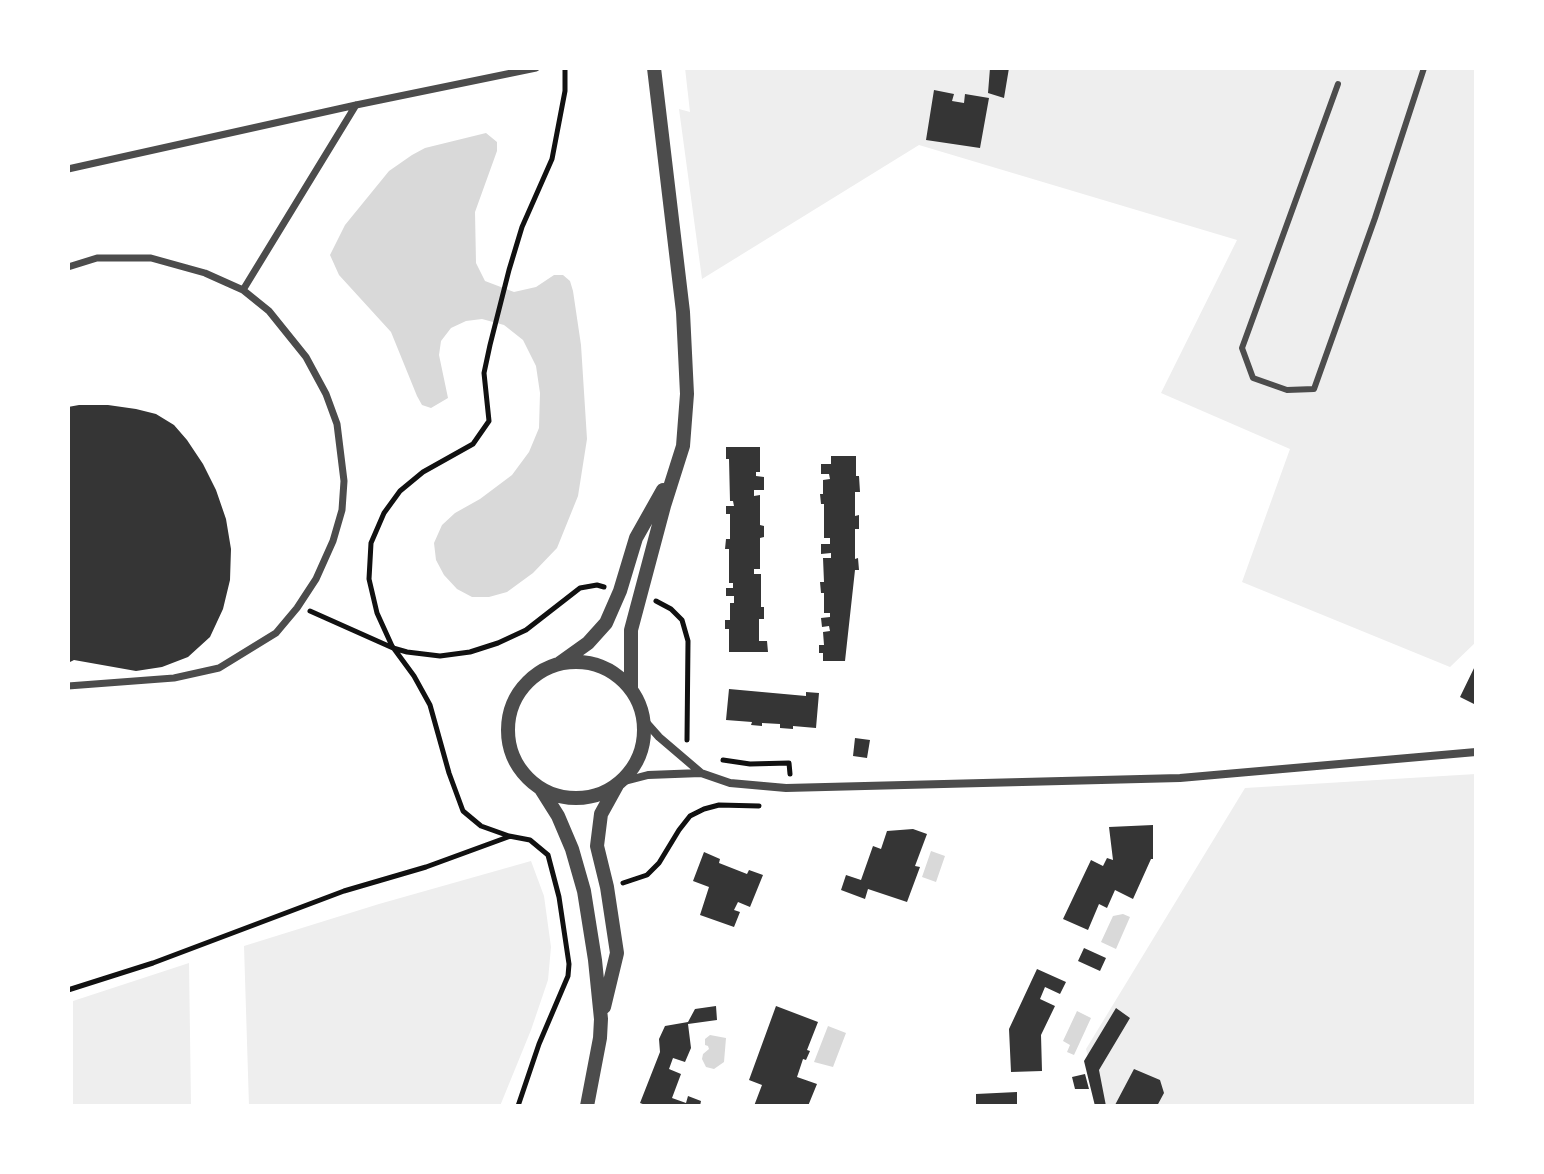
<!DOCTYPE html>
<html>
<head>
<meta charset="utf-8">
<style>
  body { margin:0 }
  #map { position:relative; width:1544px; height:1174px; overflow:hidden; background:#fff; font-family:"IBM Plex Sans",sans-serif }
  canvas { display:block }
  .frame { position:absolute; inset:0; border:70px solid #fff; pointer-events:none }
</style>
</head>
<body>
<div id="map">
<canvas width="1544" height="1174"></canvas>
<div class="frame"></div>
</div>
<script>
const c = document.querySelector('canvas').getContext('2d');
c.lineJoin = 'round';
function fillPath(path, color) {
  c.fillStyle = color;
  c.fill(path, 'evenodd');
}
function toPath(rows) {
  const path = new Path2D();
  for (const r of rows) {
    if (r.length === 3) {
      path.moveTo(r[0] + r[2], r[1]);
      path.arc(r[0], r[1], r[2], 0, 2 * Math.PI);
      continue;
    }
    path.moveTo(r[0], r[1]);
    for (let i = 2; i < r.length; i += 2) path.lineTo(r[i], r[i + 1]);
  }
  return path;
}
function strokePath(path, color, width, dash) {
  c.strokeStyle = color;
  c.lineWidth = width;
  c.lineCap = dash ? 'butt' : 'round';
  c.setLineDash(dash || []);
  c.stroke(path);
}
const green = toPath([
  [685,68,1476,68,1476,642,1450,667,1242,582,1290,449,1161,393,1237,240,919,145,702,279,679,109,690,112],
  [1476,774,1476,1106,1101,1106,1086,1049,1245,788],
  [531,861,544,896,551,947,548,980,531,1030,500,1106,249,1106,244,946,379,904],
  [189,963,191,1106,73,1106,73,1001]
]);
const water = toPath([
  [486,133,497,142,497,151,475,212,476,263,485,281,514,292,536,287,554,275,563,275,570,281,573,291,581,345,587,439,578,496,557,548,533,573,507,592,489,597,472,597,457,589,444,575,436,560,434,543,442,525,455,513,480,499,512,475,529,452,539,428,540,393,536,366,523,340,504,325,482,319,466,321,451,328,441,341,439,355,448,398,431,408,422,405,417,396,391,332,339,275,330,255,345,225,389,171,412,155,425,148],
  [931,851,945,856,936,882,922,877],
  [1123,914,1130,917,1116,949,1101,942,1113,916],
  [1077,1011,1091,1018,1074,1055,1067,1052,1070,1045,1063,1041],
  [828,1026,846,1033,833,1067,814,1062],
  [710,1035,726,1038,724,1062,714,1069,706,1067,702,1059,703,1054,709,1049,708,1046,705,1045,705,1039]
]);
const building = toPath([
  [990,68,1009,68,1004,98,988,93],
  [934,90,954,94,952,101,964,103,965,94,989,98,980,148,926,140],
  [79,405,108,405,136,409,156,414,174,425,187,440,203,464,216,490,226,519,231,549,230,580,223,609,210,637,188,657,162,667,136,671,74,660,68,663,68,407],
  [726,447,760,447,760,472,756,472,756,476,764,477,764,490,754,490,754,496,760,495,760,525,764,526,764,537,760,538,760,569,754,569,754,574,761,574,761,607,764,607,764,619,759,619,759,641,767,641,768,652,729,652,729,629,725,629,725,620,730,620,730,603,734,603,734,596,726,596,726,588,733,588,733,583,729,583,729,549,725,549,726,539,730,539,730,514,726,514,726,506,734,506,733,501,730,501,729,459,726,459],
  [831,456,856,456,856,476,859,476,860,492,855,492,855,516,859,515,859,529,855,529,855,559,858,558,859,570,855,570,845,661,823,661,823,653,819,653,819,645,824,645,823,632,830,631,829,626,822,627,821,618,830,617,830,613,824,613,824,593,821,593,820,582,824,582,823,558,831,558,831,553,821,554,821,544,830,544,830,538,824,538,824,504,821,504,820,494,823,494,823,480,830,479,829,474,821,474,821,464,831,464],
  [1476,664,1476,705,1460,697],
  [729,689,806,696,806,692,819,693,816,728,793,726,793,729,780,728,780,724,762,723,762,726,751,725,752,722,726,720],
  [855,738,870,740,867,758,853,756],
  [1153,825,1153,859,1151,859,1133,899,1115,890,1107,908,1099,904,1088,930,1063,919,1091,860,1103,866,1107,858,1113,860,1109,827],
  [913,829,927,834,915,866,920,867,907,902,868,889,865,899,841,890,846,875,861,880,873,846,881,849,887,831],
  [704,852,720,859,719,863,747,874,749,870,763,875,750,907,738,902,734,910,740,912,734,927,700,915,709,887,693,881],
  [1084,948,1106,958,1100,971,1078,961],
  [1037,969,1066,982,1060,994,1045,987,1040,999,1055,1006,1041,1035,1042,1071,1011,1072,1009,1029],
  [716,1006,717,1020,688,1024,691,1048,685,1062,673,1058,669,1069,681,1074,672,1098,686,1103,688,1096,701,1101,700,1106,648,1106,640,1103,660,1052,659,1039,665,1026,688,1022,695,1009],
  [776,1006,818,1022,807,1050,810,1051,806,1060,803,1059,797,1077,817,1084,808,1106,754,1106,762,1085,749,1080],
  [1116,1008,1130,1018,1099,1070,1106,1106,1095,1106,1084,1061],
  [1134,1069,1160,1080,1164,1093,1157,1106,1115,1105],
  [1085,1074,1089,1089,1075,1089,1072,1077],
  [1017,1092,1017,1106,976,1106,976,1094]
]);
const path = toPath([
  [656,601,671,609,682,620,688,641,687,740],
  [310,611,393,648,407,652,440,656,470,652,498,643,526,630,580,588,597,585,604,587],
  [723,760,750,764,789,763,790,774],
  [623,883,647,875,659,863,679,830,690,816,704,809,719,805,759,806],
  [68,990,153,963,344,891,426,867,508,837],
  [518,1106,539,1044,568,976,569,964,559,897,548,855,530,840,509,836,481,826,463,811,449,773,430,705,414,676,392,646,377,613,369,579,371,543,384,513,400,491,423,472,473,444,489,421,484,373,490,345,509,270,522,227,552,159,565,91,565,68]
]);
const service = toPath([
  [1338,84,1242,348,1253,378,1287,390,1314,389,1375,218,1424,68]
]);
const pedestrian = toPath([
  [68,169,356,105,536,68],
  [68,267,97,258,151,258,205,273,243,290,269,311,306,357,326,394,337,424,344,481,342,510,333,541,316,579,297,608,276,633,219,668,174,678,68,686],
  [243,290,356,105]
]);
const minor = toPath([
  [643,719,659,737,700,772],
  [621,782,648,775,701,773,730,783,786,788,1180,778,1476,752]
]);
const tertiary = toPath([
  [576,730,68],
  [560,663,588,643,606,623,620,591,636,538,663,490],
  [631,689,631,630,664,506,683,446,687,394,683,312,654,68],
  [541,789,558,816,572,849,584,891,595,960,601,1019,600,1038,587,1106],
  [604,1007,617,953,607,887,597,846,601,814,617,785]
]);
fillPath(green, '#eee');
fillPath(water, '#d9d9d9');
fillPath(building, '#353535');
strokePath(path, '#111', 5);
strokePath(service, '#4c4c4c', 6);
strokePath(pedestrian, '#4c4c4c', 7);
strokePath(minor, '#4c4c4c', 8);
strokePath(tertiary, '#4c4c4c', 14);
</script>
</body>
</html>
